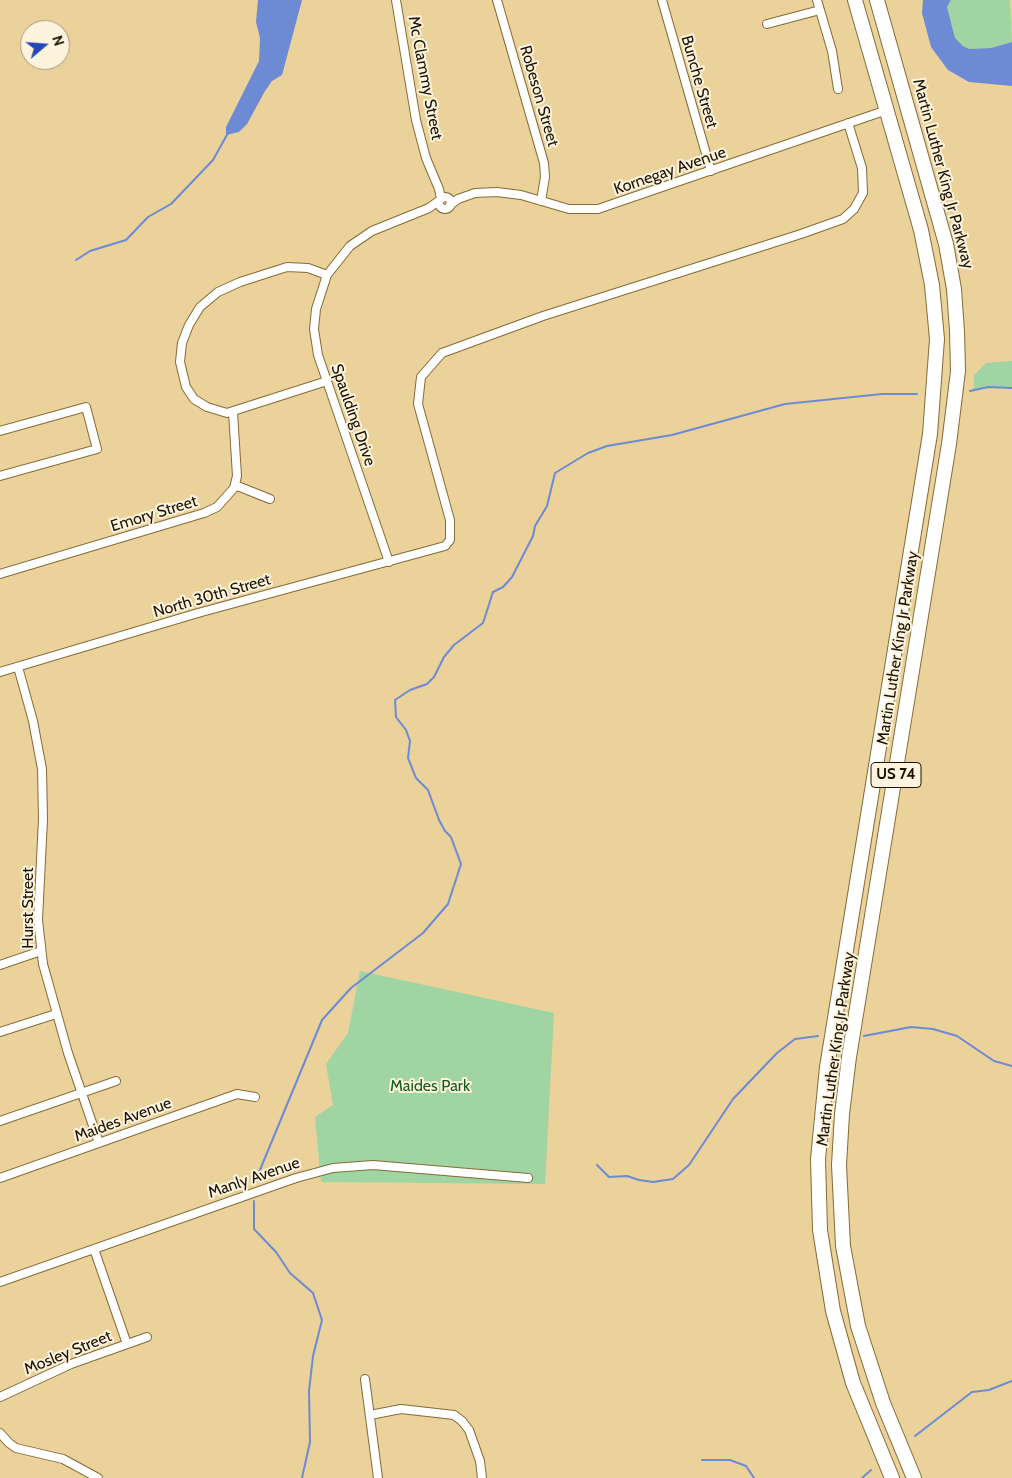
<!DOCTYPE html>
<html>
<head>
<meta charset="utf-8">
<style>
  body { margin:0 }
  #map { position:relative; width:1012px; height:1478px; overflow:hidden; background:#ebd19a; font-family:Cabin,sans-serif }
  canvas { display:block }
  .north { position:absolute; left:20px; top:20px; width:50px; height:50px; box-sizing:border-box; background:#fef4de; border:1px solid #a39a85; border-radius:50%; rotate:72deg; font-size:14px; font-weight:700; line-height:20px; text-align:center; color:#1b1200 }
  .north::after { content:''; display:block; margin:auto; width:18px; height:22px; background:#2548b7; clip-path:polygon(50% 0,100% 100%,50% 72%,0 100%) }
</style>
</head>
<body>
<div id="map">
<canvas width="1012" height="1478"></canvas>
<div class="north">N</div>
</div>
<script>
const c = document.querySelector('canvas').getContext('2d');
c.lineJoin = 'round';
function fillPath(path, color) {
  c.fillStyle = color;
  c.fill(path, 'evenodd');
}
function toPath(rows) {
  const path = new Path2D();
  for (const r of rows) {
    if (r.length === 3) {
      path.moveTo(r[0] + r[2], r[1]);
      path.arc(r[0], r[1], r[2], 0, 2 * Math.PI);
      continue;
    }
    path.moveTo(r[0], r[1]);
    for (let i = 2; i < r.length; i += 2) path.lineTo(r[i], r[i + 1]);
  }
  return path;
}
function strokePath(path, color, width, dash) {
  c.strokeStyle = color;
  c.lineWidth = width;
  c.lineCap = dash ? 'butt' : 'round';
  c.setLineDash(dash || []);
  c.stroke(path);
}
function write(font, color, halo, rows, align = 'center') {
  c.font = font + ' Cabin,sans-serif';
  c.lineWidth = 4;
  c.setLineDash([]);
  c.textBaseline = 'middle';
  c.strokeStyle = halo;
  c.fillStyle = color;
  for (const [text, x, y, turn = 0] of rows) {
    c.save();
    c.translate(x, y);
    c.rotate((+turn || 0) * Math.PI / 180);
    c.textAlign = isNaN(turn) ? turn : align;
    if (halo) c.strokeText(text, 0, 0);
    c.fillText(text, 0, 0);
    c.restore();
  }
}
const green = toPath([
  [951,0,1010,0,1012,42,991,48,969,49,963,46,955,38,947,7],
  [1012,361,1012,388,988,387,974,390,974,375,986,363],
  [360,971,554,1013,545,1184,321,1182,315,1117,333,1105,326,1064,348,1033]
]);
const water = toPath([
  [258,0,302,0,282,75,272,81,265,91,247,124,239,132,226,135,226,127,259,61,260,38,256,22],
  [923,0,951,0,947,7,955,38,963,46,969,49,991,48,1012,42,1012,86,969,82,948,70,931,47,922,13]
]);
const stream = toPath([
  [76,260,90,251,126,240,148,217,171,204,213,160,228,133],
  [970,391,988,387,1012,388],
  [864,1036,911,1027,933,1029,957,1036,994,1061,1012,1066],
  [597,1165,609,1177,627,1176,639,1180,653,1182,673,1179,689,1165,733,1099,777,1053,795,1039,818,1036],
  [255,1182,322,1020,351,988,423,933,448,904,461,864,451,837,445,831,439,820,428,790,416,778,408,758,410,741,406,730,396,717,395,700,410,690,427,684,434,677,444,657,454,645,483,623,493,592,503,587,512,577,533,536,535,526,547,506,555,473,588,453,607,446,672,435,785,404,882,394,917,394],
  [254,1201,254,1229,276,1252,290,1273,313,1293,322,1320,313,1356,309,1391,310,1442,302,1478],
  [915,1436,972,1392,989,1390,1012,1381],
  [702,1460,730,1460,746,1466,754,1478],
  [862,1478,871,1470]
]);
const street = toPath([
  [396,0,416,120,426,158,439,189,441,199],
  [497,0,544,163,545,177,541,201],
  [662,0,711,171],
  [817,0,832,51,838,89],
  [767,24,820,10],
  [445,203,6],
  [450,205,458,199,475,193,497,192,521,195,569,209,598,209,887,110],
  [327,381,227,413,207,407,194,399,186,387,180,362,182,343,189,325,200,307,218,292,240,282,287,267,308,268,327,275],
  [0,431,86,407,97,449,0,476],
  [235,485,270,499],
  [389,562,318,355,314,329,316,309,327,275,350,246,372,231,429,208,440,200],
  [0,574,204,513,217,507,234,488,237,476,233,412],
  [18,667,33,721,42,769,43,819,38,920,43,964,68,1053,99,1143],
  [0,672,198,613,445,546,450,540,450,520,418,404,421,377,442,353,543,316,801,234,843,219,854,209,863,193,862,168,848,123],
  [0,965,41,951],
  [0,1032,56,1014],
  [0,1121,116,1081],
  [0,1178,237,1094,255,1097],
  [94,1249,127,1344],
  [0,1282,296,1178,333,1168,373,1165,528,1178],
  [365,1379,378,1478],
  [0,1397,71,1364,147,1337],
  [370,1415,401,1409,454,1415,462,1421,469,1430,480,1461,482,1478],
  [0,1433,9,1443,16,1448,63,1459,98,1478]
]);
const highway = toPath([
  [855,0,921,230,932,285,937,339,930,434,827,1067,818,1159,820,1230,833,1311,853,1383,892,1478],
  [877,0,946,244,954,289,957,331,958,371,949,444,849,1057,842,1114,839,1165,843,1246,858,1326,883,1403,914,1478]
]);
const shields = [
  [896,775,50]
];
const shieldNames = [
  ["US 74",896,775]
];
const streetNames = [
  ["Mc Clammy Street",425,78,79],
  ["Bunche Street",699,82,74],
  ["Robeson Street",539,96,74],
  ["Kornegay Avenue",670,171,-19],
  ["Martin Luther King Jr Parkway",943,174,75],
  ["Spaulding Drive",353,415,71],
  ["Emory Street",154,514,-17],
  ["North 30th Street",212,596,-16],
  ["Martin Luther King Jr Parkway",898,648,-81],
  ["Hurst Street",28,908,-90],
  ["Martin Luther King Jr Parkway",836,1049,-82],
  ["Maides Avenue",123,1120,-20],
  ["Manly Avenue",254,1178,-19],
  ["Mosley Street",68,1353,-22]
];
const parkNames = [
  ["Maides Park",430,1086]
];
fillPath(green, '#a0d4a2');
fillPath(water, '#6c8bd4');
strokePath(stream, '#6c8bd4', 2);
strokePath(street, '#836c37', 10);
strokePath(highway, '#836c37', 16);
strokePath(street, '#fff', 8);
strokePath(highway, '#fff', 14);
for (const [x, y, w] of shields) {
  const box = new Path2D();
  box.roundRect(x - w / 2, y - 12.5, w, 25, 4);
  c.fillStyle = '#fef4de';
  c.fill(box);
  strokePath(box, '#1b1200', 1);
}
write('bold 15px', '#1b1200', null, shieldNames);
write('16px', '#1b1200', '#fef4de', streetNames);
write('16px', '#135c20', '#fef4de', parkNames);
</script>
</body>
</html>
